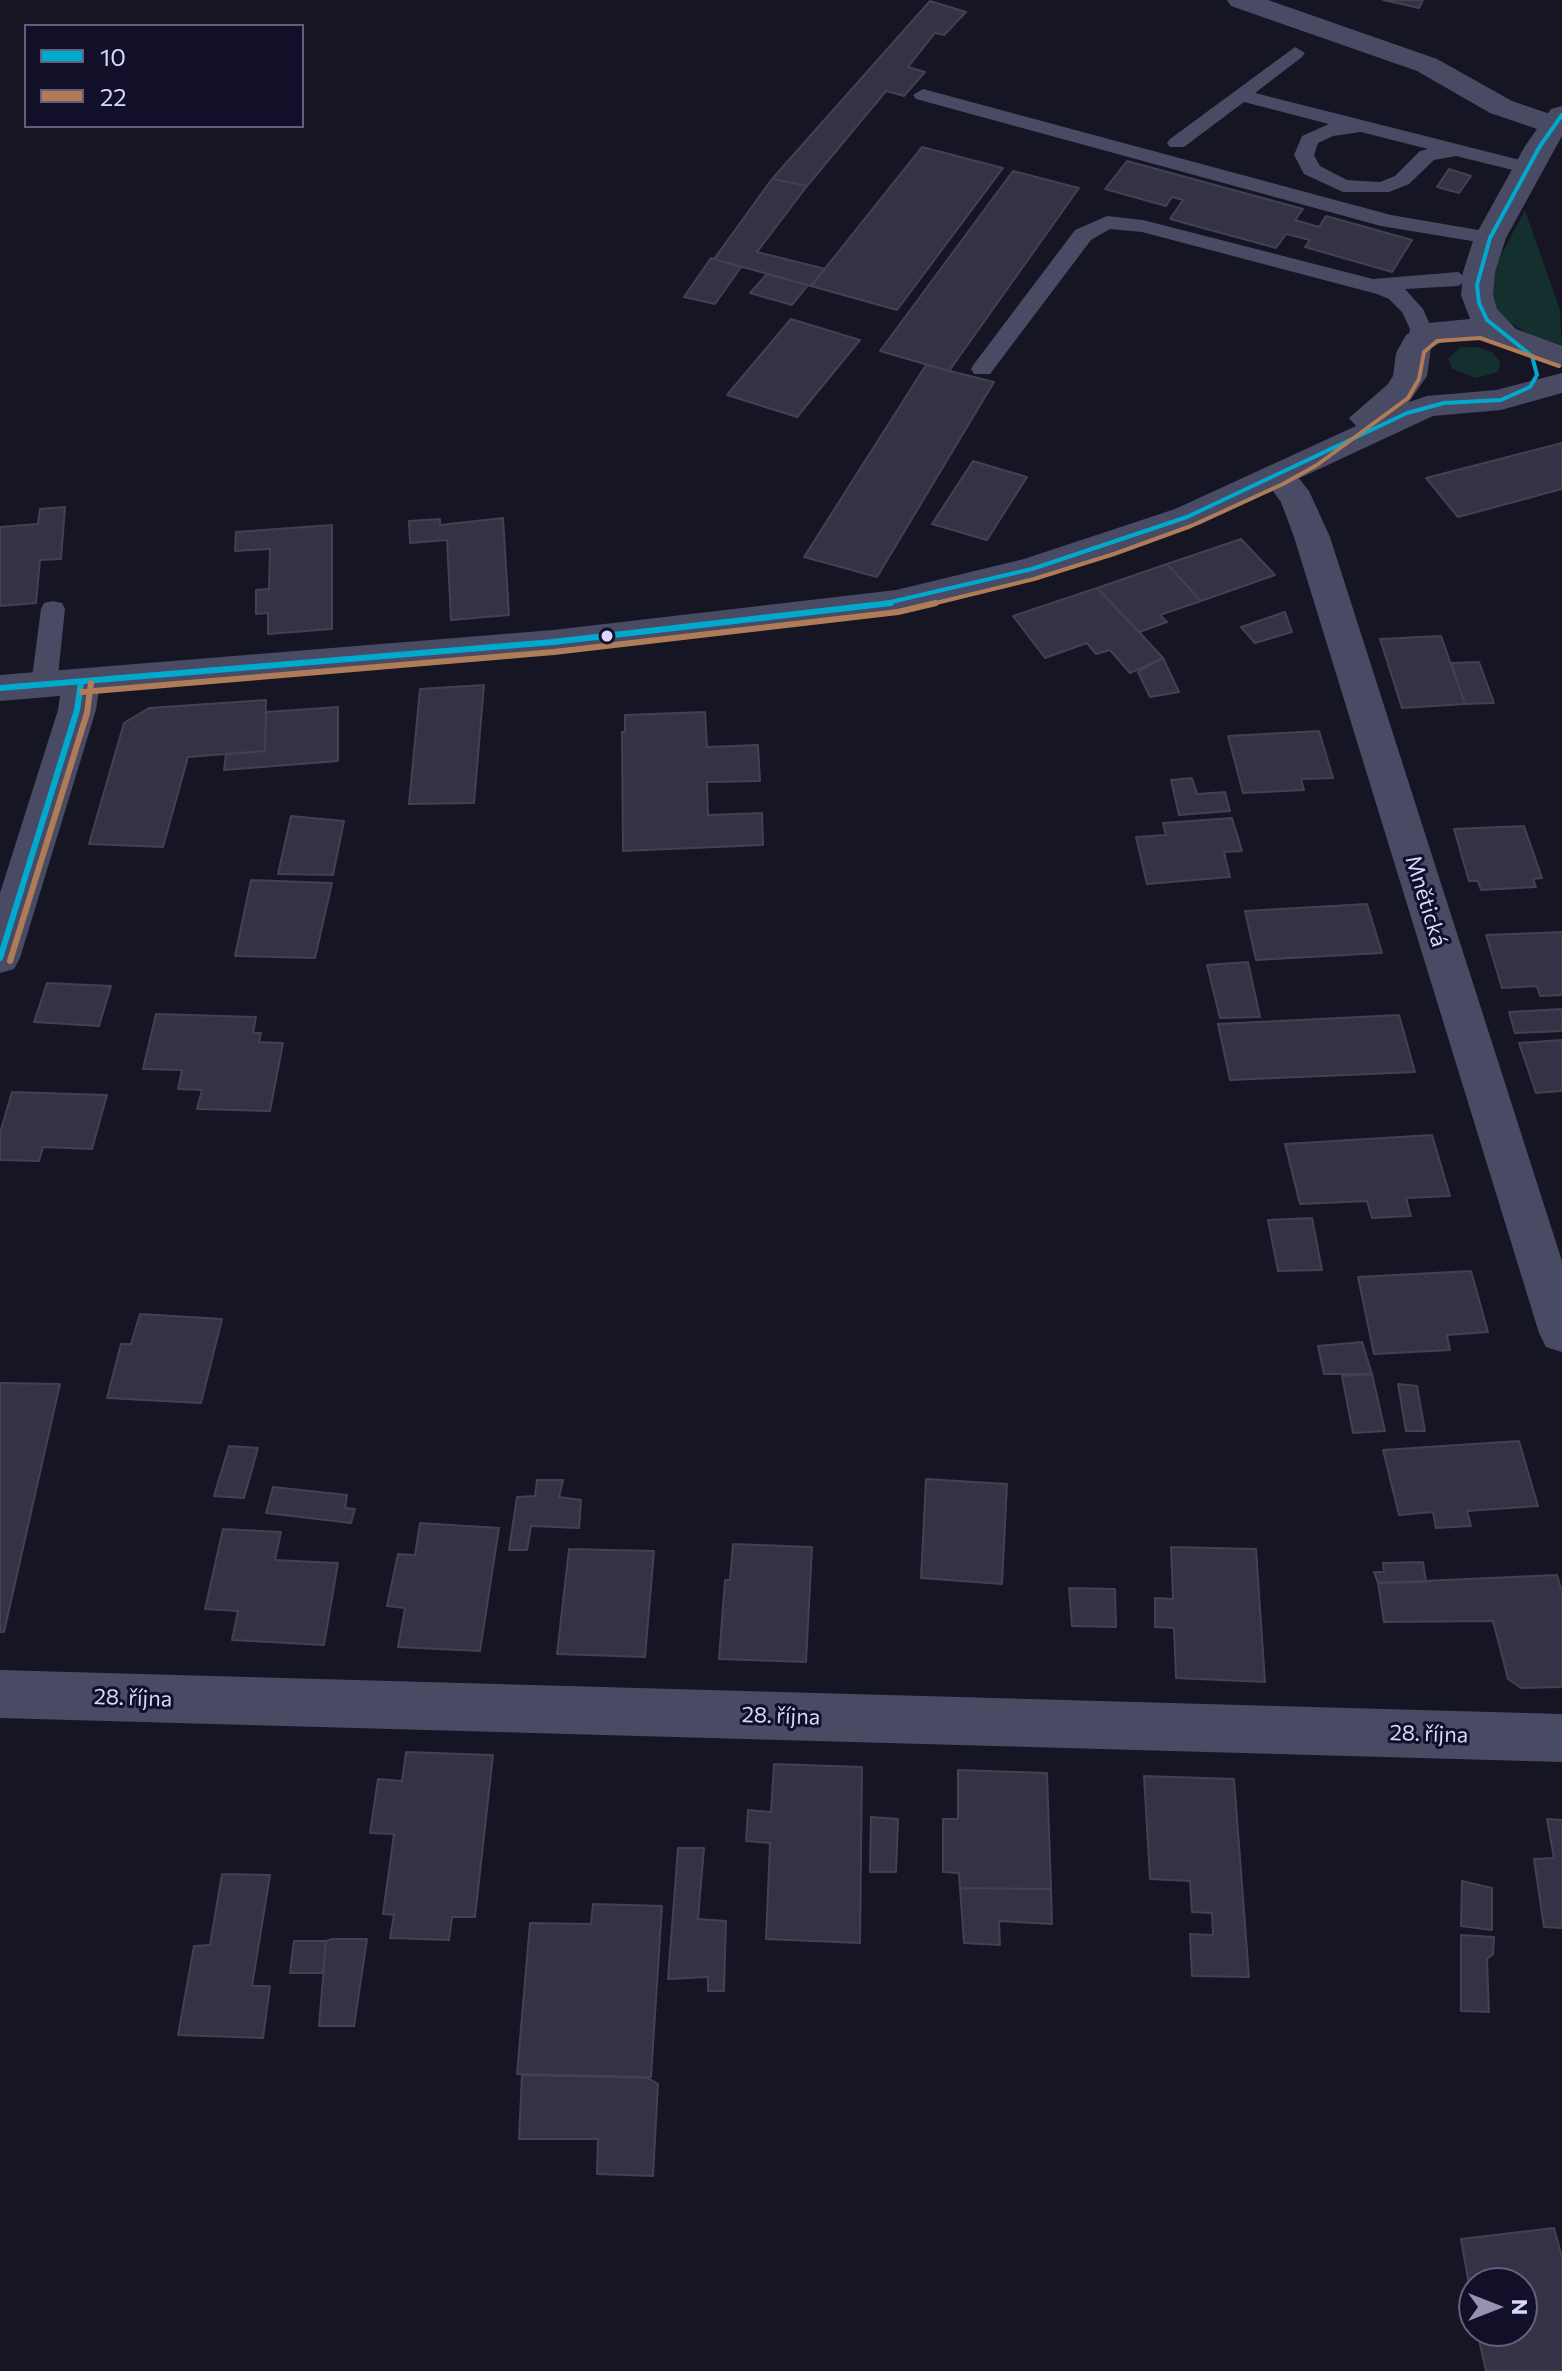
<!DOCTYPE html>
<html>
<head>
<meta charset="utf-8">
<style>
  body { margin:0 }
  #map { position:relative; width:1562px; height:2371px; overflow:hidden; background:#161523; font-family:Commissioner,sans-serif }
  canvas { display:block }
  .legend { position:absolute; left:24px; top:24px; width:280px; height:104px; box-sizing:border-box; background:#120f29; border:2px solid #625f7f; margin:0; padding:10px 14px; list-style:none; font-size:24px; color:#d9d6ff }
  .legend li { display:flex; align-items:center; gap:16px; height:40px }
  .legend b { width:40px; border:2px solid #625f7f }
  .north { position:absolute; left:1458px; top:2267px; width:80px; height:80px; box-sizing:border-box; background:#120f29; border:2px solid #625f7f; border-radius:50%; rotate:90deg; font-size:22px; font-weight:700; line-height:32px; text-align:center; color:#d9d6ff }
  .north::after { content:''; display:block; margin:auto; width:28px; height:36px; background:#9592b2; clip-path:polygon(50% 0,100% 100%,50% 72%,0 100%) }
</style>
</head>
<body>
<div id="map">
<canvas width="1562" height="2371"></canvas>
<ul class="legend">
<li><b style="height:10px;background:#00a9ce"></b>10</li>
<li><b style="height:10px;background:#b07c57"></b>22</li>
</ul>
<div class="north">N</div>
</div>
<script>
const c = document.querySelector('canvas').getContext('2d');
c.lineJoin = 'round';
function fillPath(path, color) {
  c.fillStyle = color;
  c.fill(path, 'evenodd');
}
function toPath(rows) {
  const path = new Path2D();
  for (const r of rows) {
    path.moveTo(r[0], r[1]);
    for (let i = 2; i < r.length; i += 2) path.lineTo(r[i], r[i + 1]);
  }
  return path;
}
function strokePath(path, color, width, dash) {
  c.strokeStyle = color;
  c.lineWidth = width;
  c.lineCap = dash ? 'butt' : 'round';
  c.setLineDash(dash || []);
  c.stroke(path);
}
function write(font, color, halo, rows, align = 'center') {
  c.font = font + ' Commissioner,sans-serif';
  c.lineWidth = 6;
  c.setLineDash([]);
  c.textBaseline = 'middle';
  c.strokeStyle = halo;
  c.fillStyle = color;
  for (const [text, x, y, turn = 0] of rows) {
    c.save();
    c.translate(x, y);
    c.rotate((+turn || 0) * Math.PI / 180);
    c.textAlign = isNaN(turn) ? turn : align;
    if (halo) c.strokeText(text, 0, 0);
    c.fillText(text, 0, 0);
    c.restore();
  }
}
const green = toPath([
  [1525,210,1560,310,1562,350,1541,342,1506,320,1498,313,1490,291,1493,270],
  [1461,347,1477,347,1492,352,1500,362,1498,372,1476,378,1452,369,1448,358]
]);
const building = toPath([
  [1383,0,1423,0,1419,8,1383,0],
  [930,1,966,12,944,35,935,33,908,67,925,72,904,96,886,91,807,186,772,179,930,1],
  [922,147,1003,168,897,310,811,286,922,147],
  [1127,161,1303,209,1295,220,1319,227,1326,216,1412,240,1392,272,1305,247,1310,240,1286,234,1276,248,1170,219,1183,200,1172,197,1166,206,1105,189,1127,161],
  [1449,169,1471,176,1459,193,1437,187,1449,169],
  [1013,171,1079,188,949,371,880,351,1013,171],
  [772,179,807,186,757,252,825,269,811,286,714,259,772,179],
  [711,258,741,267,715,304,684,297,711,258],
  [767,274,808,285,792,305,750,293,767,274],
  [791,319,860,340,797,417,727,395,791,319],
  [926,365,994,382,877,577,804,557,926,365],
  [1562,443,1562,489,1458,517,1426,478,1562,443],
  [973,461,1027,477,987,540,932,524,973,461],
  [65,507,61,559,40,560,36,603,0,606,0,527,38,524,40,509,65,507],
  [503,518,509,615,451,620,447,540,410,543,409,521,440,519,440,525,503,518],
  [332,525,332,629,268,634,268,613,256,614,256,590,269,589,270,549,235,551,236,532,332,525],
  [1241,539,1275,575,1201,601,1167,564,1241,539],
  [1167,564,1201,601,1160,615,1167,622,1139,632,1097,588,1167,564],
  [1097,588,1139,632,1163,658,1130,673,1110,650,1096,654,1087,643,1045,658,1013,616,1097,588],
  [1285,612,1292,632,1255,643,1241,627,1285,612],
  [1441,636,1465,704,1402,708,1380,639,1441,636],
  [1163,658,1179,692,1150,697,1138,672,1163,658],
  [1479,662,1494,703,1465,704,1451,663,1479,662],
  [484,685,474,803,409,804,420,689,484,685],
  [266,700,265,751,188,757,163,847,89,844,124,723,149,708,266,700],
  [338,707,338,761,224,770,226,754,265,751,266,712,338,707],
  [705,712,707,747,758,745,760,781,707,782,708,815,762,813,763,845,623,851,622,732,625,732,625,715,705,712],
  [1319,731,1333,778,1301,779,1304,790,1243,793,1228,736,1319,731],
  [1192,778,1197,794,1225,792,1230,811,1179,815,1171,780,1192,778],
  [291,816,344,821,333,875,278,874,291,816],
  [1232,818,1242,851,1224,852,1230,877,1147,884,1136,837,1166,835,1163,823,1232,818],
  [1524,826,1542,878,1533,879,1536,887,1481,890,1478,881,1469,881,1454,829,1524,826],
  [251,880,332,883,315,958,235,956,251,880],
  [1367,904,1382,953,1256,960,1245,911,1367,904],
  [1562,932,1562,995,1540,996,1537,986,1502,988,1486,935,1562,932],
  [1248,962,1260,1017,1220,1018,1207,965,1248,962],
  [47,983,111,986,99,1026,34,1022,47,983],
  [1562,1009,1562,1031,1515,1033,1509,1012,1562,1009],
  [156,1014,256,1017,253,1033,261,1033,259,1042,283,1043,270,1111,197,1109,202,1090,178,1089,182,1070,143,1069,156,1014],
  [1399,1015,1415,1072,1230,1080,1218,1024,1399,1015],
  [1562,1040,1562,1091,1536,1093,1519,1043,1562,1040],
  [12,1092,107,1095,92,1149,43,1147,39,1161,0,1160,0,1133,12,1092],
  [1432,1135,1450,1196,1406,1198,1411,1216,1372,1218,1367,1201,1300,1204,1285,1144,1432,1135],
  [1312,1218,1322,1270,1278,1271,1268,1220,1312,1218],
  [1471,1271,1488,1332,1447,1335,1450,1350,1374,1354,1358,1277,1471,1271],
  [140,1314,222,1319,201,1403,107,1398,121,1344,131,1344,140,1314],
  [1362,1342,1372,1374,1324,1374,1318,1346,1362,1342],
  [1372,1374,1385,1431,1353,1433,1342,1376,1372,1374],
  [0,1383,60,1384,4,1632,0,1632,0,1383],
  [1398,1384,1417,1386,1425,1431,1406,1431,1398,1384],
  [1519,1441,1538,1506,1467,1511,1471,1526,1436,1528,1433,1512,1399,1515,1383,1450,1519,1441],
  [229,1446,258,1448,244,1498,214,1496,229,1446],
  [926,1479,1007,1484,1002,1584,921,1578,926,1479],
  [537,1480,563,1480,559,1497,581,1500,579,1528,531,1526,527,1550,509,1550,517,1497,535,1496,537,1480],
  [273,1487,347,1495,345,1508,355,1509,351,1523,266,1513,273,1487],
  [420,1523,499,1528,480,1651,398,1647,405,1608,387,1606,398,1554,415,1555,420,1523],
  [223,1529,281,1532,275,1560,338,1563,324,1645,232,1640,238,1611,205,1609,223,1529],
  [733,1544,812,1547,806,1662,719,1659,725,1580,730,1580,733,1544],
  [1171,1547,1256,1549,1265,1682,1176,1678,1174,1628,1155,1627,1155,1598,1173,1599,1171,1547],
  [569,1549,654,1551,645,1657,557,1654,569,1549],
  [1423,1562,1426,1582,1378,1583,1374,1572,1384,1572,1383,1563,1423,1562],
  [1557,1575,1562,1592,1562,1687,1521,1688,1508,1679,1493,1621,1384,1622,1378,1583,1557,1575],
  [1069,1588,1115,1589,1116,1627,1072,1626,1069,1588],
  [406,1752,493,1755,475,1917,452,1917,449,1940,390,1938,394,1915,383,1914,394,1834,370,1833,378,1779,402,1781,406,1752],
  [774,1764,862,1767,860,1943,766,1939,770,1843,746,1841,748,1810,771,1812,774,1764],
  [958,1770,1047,1773,1051,1889,960,1888,959,1873,943,1872,943,1819,958,1819,958,1770],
  [1144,1776,1234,1779,1249,1977,1192,1976,1190,1934,1213,1935,1212,1913,1192,1912,1190,1881,1150,1879,1144,1776],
  [871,1817,898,1819,896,1872,870,1872,871,1817],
  [1547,1819,1562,1820,1562,1928,1544,1927,1534,1859,1554,1858,1547,1819],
  [678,1848,704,1848,698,1919,726,1921,724,1991,708,1991,708,1977,668,1979,678,1848],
  [222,1874,270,1875,252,1986,270,1986,263,2038,178,2035,194,1946,210,1945,222,1874],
  [1462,1881,1492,1888,1492,1930,1461,1926,1462,1881],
  [960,1888,1051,1889,1052,1924,999,1921,1000,1945,964,1943,960,1888],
  [593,1904,662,1906,651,2077,517,2074,530,1923,591,1924,593,1904],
  [1461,1935,1494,1937,1493,1954,1487,1959,1489,2012,1461,2011,1461,1935],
  [332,1939,367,1939,354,2026,319,2026,326,1941,332,1939],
  [294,1941,326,1941,323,1973,290,1973,294,1941],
  [522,2075,648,2078,658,2084,653,2176,597,2174,598,2139,519,2139,522,2075],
  [1554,2228,1562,2257,1562,2371,1486,2371,1477,2331,1522,2331,1522,2283,1474,2283,1474,2313,1461,2239,1554,2228]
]);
const service = toPath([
  [1295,47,1305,53,1302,57,1255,93,1536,164,1539,168,1529,174,1456,156,1434,160,1409,184,1389,192,1343,192,1304,174,1294,155,1302,136,1329,124,1244,102,1184,147,1170,147,1167,143,1170,139,1295,47],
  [1361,132,1428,149,1420,151,1395,176,1380,182,1347,180,1320,166,1314,155,1318,143,1333,136,1361,132],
  [923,89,1391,215,1490,232,1501,238,1490,244,1381,226,916,99,913,95,923,89],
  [1107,216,1143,220,1373,279,1458,272,1469,279,1458,286,1405,289,1423,309,1432,329,1426,347,1418,349,1407,342,1410,329,1402,312,1389,299,1377,294,1142,232,1110,229,1091,240,990,374,974,374,971,369,974,364,1075,230,1107,216],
  [53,601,62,603,65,609,57,685,53,691,44,694,35,691,31,685,41,609,44,603,53,601]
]);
const minor = toPath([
  [1227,0,1268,0,1437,59,1512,101,1562,118,1562,132,1543,131,1490,113,1417,71,1231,6,1227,0],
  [1278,464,1290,467,1309,491,1330,537,1562,1261,1562,1352,1546,1347,1539,1333,1294,537,1281,502,1261,475,1266,467,1278,464],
  [81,669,94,673,100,682,96,710,20,958,14,969,0,973,0,893,58,710,62,682,68,673,81,669],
  [0,1670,1562,1714,1562,1762,0,1718,0,1670]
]);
const tertiary = toPath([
  [1562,106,1562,136,1506,238,1495,272,1493,295,1497,309,1516,329,1562,346,1562,367,1479,338,1447,339,1431,348,1427,376,1409,402,1427,396,1496,390,1562,373,1562,393,1501,410,1433,416,1199,525,1045,577,896,614,553,654,0,701,0,675,553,630,896,590,1024,559,1175,509,1356,426,1349,418,1388,384,1393,376,1396,353,1406,335,1428,323,1470,319,1461,295,1463,272,1474,238,1525,146,1551,109,1562,106]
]);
const bus1Far1 = toPath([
  [878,605,1032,569,1187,517,1407,413,1444,403,1501,400,1530,387,1537,375,1532,356,1487,320,1479,303,1477,285,1490,238,1540,146,1562,115]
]);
const bus1 = toPath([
  [0,688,553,642,891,603],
  [0,958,77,710,81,682]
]);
const bus2Far1 = toPath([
  [928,605,1034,579,1114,554,1191,526,1283,484,1317,465,1408,398,1419,379,1424,352,1437,341,1480,338,1559,366]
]);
const bus2 = toPath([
  [82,692,554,652,898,612,936,603],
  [10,961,87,713,91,683]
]);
const markers = [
  [607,636,7,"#d9d6ff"]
];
const streetNames = [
  ["Mnětická",1426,901,73],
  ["28. října",133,1698,2],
  ["28. října",781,1716,2],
  ["28. října",1429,1734,2]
];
fillPath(green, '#132f2e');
fillPath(building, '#343345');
strokePath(building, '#434056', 2);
fillPath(service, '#494a64');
fillPath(minor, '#494a64');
fillPath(tertiary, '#494a64');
strokePath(bus1Far1, '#00a9ce', 4);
strokePath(bus1, '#00a9ce', 6);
strokePath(bus2Far1, '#b07c57', 4);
strokePath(bus2, '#b07c57', 6);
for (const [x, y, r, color] of markers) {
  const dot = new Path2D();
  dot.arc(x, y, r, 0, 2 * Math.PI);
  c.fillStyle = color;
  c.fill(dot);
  strokePath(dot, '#120f29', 3);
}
write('22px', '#d9d6ff', '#120f29', streetNames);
</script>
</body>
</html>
